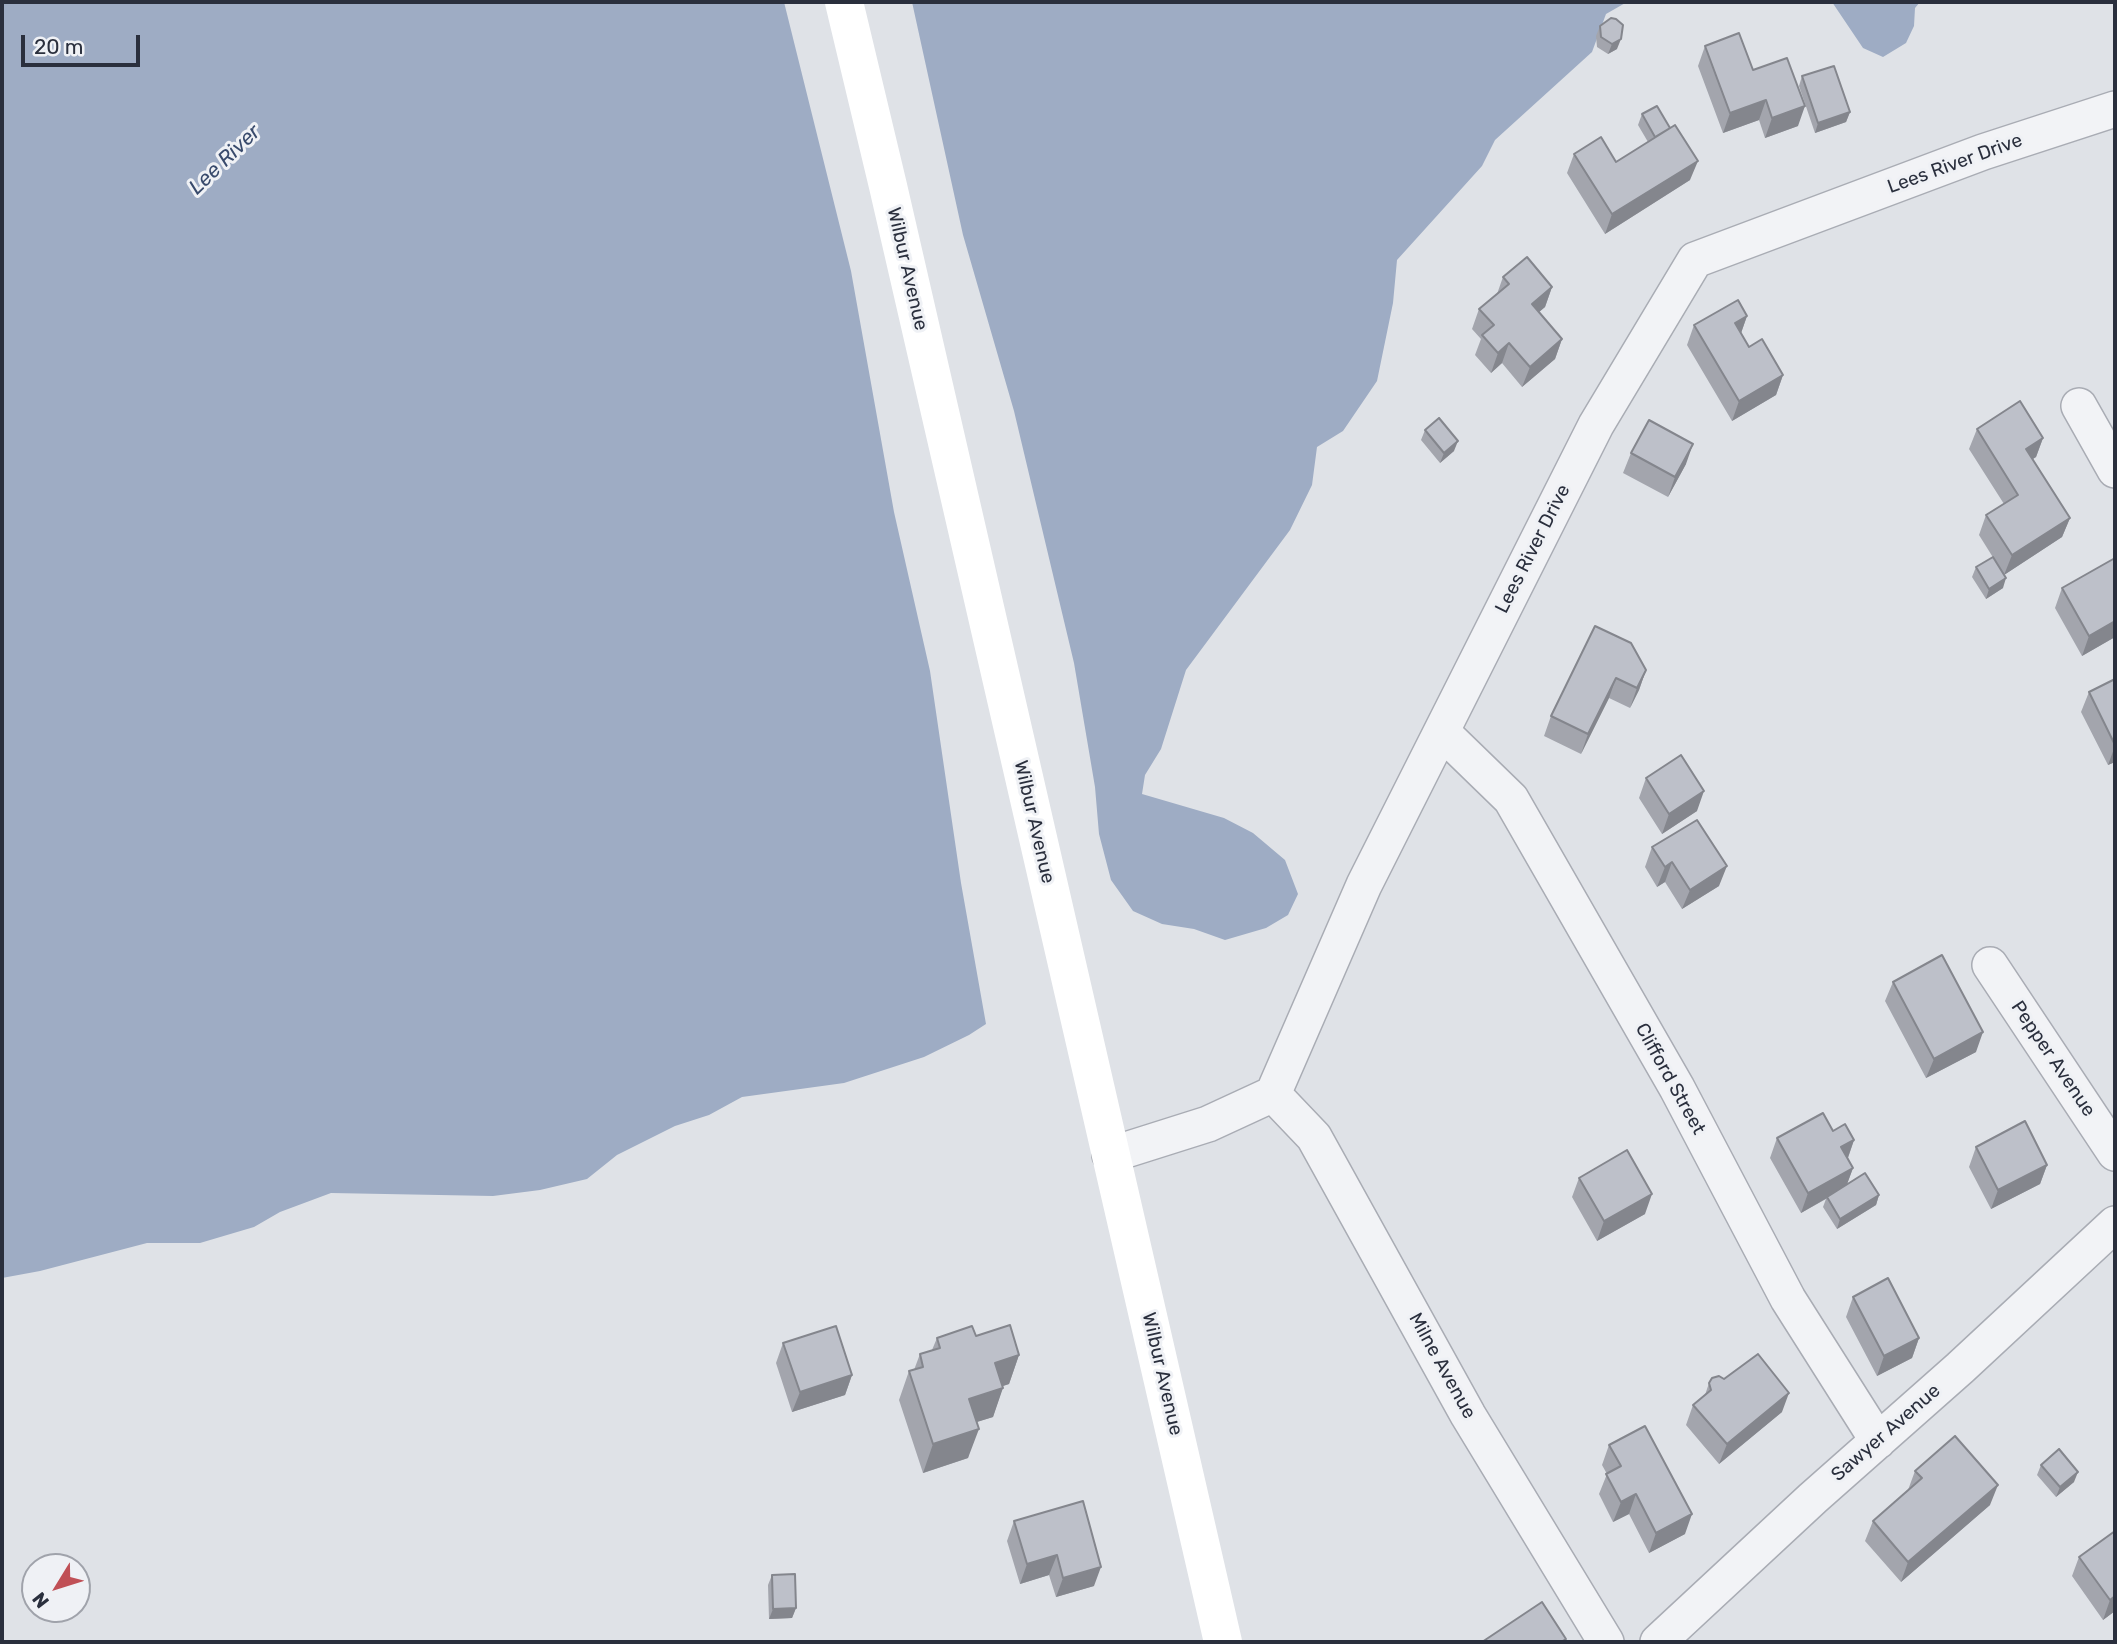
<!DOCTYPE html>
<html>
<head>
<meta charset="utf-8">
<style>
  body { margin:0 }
  #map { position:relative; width:2117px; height:1644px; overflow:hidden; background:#dfe2e7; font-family:Rubik,sans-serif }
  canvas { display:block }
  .frame { position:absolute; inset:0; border:4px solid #2a2f3d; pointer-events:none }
  .north { position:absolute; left:21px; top:1553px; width:70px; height:70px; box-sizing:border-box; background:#eff1f5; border:2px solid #a0a3ab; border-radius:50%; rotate:232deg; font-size:19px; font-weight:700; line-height:28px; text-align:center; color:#2a2f3d }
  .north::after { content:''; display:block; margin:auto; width:24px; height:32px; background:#c05056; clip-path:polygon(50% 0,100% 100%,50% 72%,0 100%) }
  .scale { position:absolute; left:21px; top:35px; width:119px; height:32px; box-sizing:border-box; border:4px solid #2a2f3d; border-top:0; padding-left:9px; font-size:21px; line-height:24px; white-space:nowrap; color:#2a2f3d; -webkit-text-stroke:5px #eff1f5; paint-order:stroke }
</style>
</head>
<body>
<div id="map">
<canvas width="2117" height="1644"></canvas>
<div class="frame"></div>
<div class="north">N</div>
<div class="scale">20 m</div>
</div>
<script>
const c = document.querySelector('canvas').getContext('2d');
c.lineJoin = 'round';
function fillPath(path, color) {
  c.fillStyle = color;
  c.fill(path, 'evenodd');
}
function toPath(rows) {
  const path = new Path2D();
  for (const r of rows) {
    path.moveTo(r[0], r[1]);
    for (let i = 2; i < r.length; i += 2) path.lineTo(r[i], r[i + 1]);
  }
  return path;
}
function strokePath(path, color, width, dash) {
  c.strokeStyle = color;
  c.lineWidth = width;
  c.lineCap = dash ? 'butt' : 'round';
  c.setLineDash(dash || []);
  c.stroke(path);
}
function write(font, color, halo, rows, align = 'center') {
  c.font = font + ' Rubik,sans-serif';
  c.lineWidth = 6;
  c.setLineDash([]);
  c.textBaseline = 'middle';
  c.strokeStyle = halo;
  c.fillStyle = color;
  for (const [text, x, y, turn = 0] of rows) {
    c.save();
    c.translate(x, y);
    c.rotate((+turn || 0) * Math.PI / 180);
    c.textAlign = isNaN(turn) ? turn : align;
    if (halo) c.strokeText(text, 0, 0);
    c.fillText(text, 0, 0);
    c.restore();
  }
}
const water = toPath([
  [2,2,784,2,851,271,894,512,930,671,961,883,986,1024,969,1035,924,1057,844,1083,742,1097,709,1115,675,1126,617,1155,587,1179,540,1190,493,1196,331,1193,280,1212,254,1227,200,1243,147,1243,40,1271,2,1278],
  [912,2,1627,2,1606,14,1592,52,1495,140,1482,166,1397,260,1393,303,1377,381,1343,431,1317,447,1312,485,1290,530,1186,670,1161,749,1145,775,1142,794,1224,818,1253,833,1285,860,1298,894,1288,915,1266,928,1225,940,1194,929,1162,924,1133,911,1111,880,1099,834,1095,787,1074,663,1014,411,963,235],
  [1832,2,1920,2,1915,8,1914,26,1906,43,1883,57,1863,48]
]);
const minor = toPath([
  [2079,406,2115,470],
  [1442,732,1511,799,1677,1088,1788,1299,1878,1441],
  [1990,965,2115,1153],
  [1273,1094,1314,1137,1468,1415,1606,1642],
  [1110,1155,1208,1124,1273,1094,1364,885,1596,425,1695,260,1983,152,2115,109],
  [1658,1642,1813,1498,1960,1368,2115,1224]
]);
const secondary = toPath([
  [844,2,888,186,1223,1642]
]);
const wall = toPath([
  [1600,26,1617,49,1608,54,1597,47,1596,36],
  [1705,46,1753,70,1798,126,1765,138,1759,120,1723,133,1698,66],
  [1802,76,1850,112,1846,122,1815,133,1799,86],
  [1642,114,1690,180,1605,234,1567,173,1574,154,1616,162,1648,142,1638,125],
  [1503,277,1552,287,1545,307,1539,312,1562,339,1555,359,1522,387,1502,363,1491,373,1475,355,1481,339,1472,329,1479,309,1497,294],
  [1747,316,1741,333,1749,347,1783,375,1776,395,1732,421,1687,345,1694,325],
  [1977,429,2043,438,2036,457,2033,459,2070,518,2062,537,2004,575,1979,535,1986,515,2004,504,1969,449],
  [1425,430,1454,451,1440,463,1421,440],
  [1631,453,1686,464,1668,497,1623,473],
  [2115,558,2115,637,2082,656,2055,608,2062,588],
  [1976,567,2003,588,1986,599,1972,577],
  [1595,626,1646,670,1639,690,1630,708,1609,698,1581,754,1544,736,1551,716],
  [2115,679,2115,762,2108,765,2081,712,2089,692],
  [1646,778,1697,811,1662,834,1639,798],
  [1652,847,1719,886,1682,909,1665,882,1657,887,1645,867],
  [1893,982,1976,1052,1926,1078,1885,1001],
  [1833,1131,1854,1140,1848,1158,1853,1168,1847,1184,1879,1195,1876,1205,1837,1229,1823,1207,1826,1199,1801,1213,1770,1158,1777,1138],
  [1976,1147,2047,1165,2040,1184,1991,1209,1969,1167],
  [1579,1178,1645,1214,1597,1241,1572,1197],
  [1853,1297,1919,1338,1912,1358,1877,1376,1846,1317],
  [976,1336,1019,1355,1009,1384,1003,1386,993,1417,976,1422,968,1458,923,1473,899,1400,909,1371,914,1370,920,1354,932,1350,937,1338],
  [783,1343,852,1375,845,1395,792,1412,776,1363],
  [1724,1379,1782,1412,1719,1464,1686,1425,1693,1405,1705,1395,1709,1383],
  [1609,1445,1685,1534,1649,1553,1629,1514,1613,1522,1599,1494,1607,1474,1602,1465],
  [2041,1465,2074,1482,2056,1497,2037,1475],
  [1915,1471,1990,1505,1901,1582,1865,1541,1873,1521,1908,1490],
  [1014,1521,1094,1586,1056,1597,1049,1575,1020,1584,1007,1541],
  [2115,1531,2115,1611,2103,1620,2072,1576,2079,1557],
  [772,1575,796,1608,792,1618,769,1619,768,1585]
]);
const shadedWall = toPath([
  [1621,39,1617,49,1608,54,1612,44],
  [1766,100,1759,120,1723,133,1730,113],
  [1805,106,1798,126,1765,138,1772,118],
  [1850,112,1846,122,1815,133,1818,123],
  [1698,161,1690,180,1605,234,1612,214],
  [1552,287,1545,307,1525,324,1532,304],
  [1747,316,1740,336,1735,323],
  [1562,339,1555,359,1522,387,1530,367],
  [1509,343,1502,363,1491,373,1498,353],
  [1783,375,1776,395,1732,421,1739,401],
  [2043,438,2036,457,2018,468,2026,449],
  [1458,441,1454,451,1440,463,1444,453],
  [1693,444,1686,464,1668,497,1675,477],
  [2070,518,2062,537,2004,575,2012,555],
  [2006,578,2003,588,1986,599,1989,589],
  [2115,621,2115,637,2082,656,2089,636],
  [1646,670,1639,690,1630,708,1637,688],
  [1616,678,1609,698,1581,754,1588,734],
  [2115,746,2115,762,2108,765],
  [1704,791,1697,811,1662,834,1669,814],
  [1672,862,1665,882,1657,887,1665,867],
  [1727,866,1719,886,1682,909,1690,890],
  [1983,1032,1976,1052,1926,1078,1934,1059],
  [1854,1140,1847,1160,1841,1147],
  [2047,1165,2040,1184,1991,1209,1998,1190],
  [1853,1168,1846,1187,1801,1213,1808,1193],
  [1652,1194,1645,1214,1597,1241,1604,1221],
  [1879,1195,1876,1205,1837,1229,1840,1219],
  [1919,1338,1912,1358,1877,1376,1884,1356],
  [1019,1355,1009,1384,984,1392,995,1363],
  [852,1375,845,1395,792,1412,800,1392],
  [1003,1388,993,1417,958,1428,969,1399],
  [1789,1393,1782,1412,1719,1464,1727,1444],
  [979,1429,968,1458,923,1473,933,1444],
  [2078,1472,2074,1482,2056,1497,2060,1487],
  [1998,1485,1990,1505,1901,1582,1908,1562],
  [1636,1494,1629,1514,1613,1522,1621,1502],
  [1692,1514,1685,1534,1649,1553,1656,1533],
  [1057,1555,1049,1575,1020,1584,1027,1564],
  [1101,1567,1094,1586,1056,1597,1063,1578],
  [2115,1596,2115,1611,2103,1620,2110,1600],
  [796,1608,792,1618,769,1619,773,1609]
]);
const building = toPath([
  [1611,18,1616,19,1623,25,1621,39,1612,44,1601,37,1600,26,1611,18],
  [1739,33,1753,70,1787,58,1805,106,1772,118,1766,100,1730,113,1705,46,1739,33],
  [1834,66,1850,112,1818,123,1802,76,1834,66],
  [1657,106,1670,128,1655,137,1642,114,1657,106],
  [1675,125,1698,161,1612,214,1574,154,1601,137,1616,162,1675,125],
  [1527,257,1552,287,1532,304,1562,339,1530,367,1509,343,1498,353,1482,335,1494,325,1479,309,1509,284,1503,277,1527,257],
  [1738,300,1747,316,1735,323,1749,347,1762,339,1783,375,1739,401,1694,325,1738,300],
  [2020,401,2043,438,2026,449,2070,518,2012,555,1986,515,2018,495,1977,429,2020,401],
  [1439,418,1458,441,1444,453,1425,430,1439,418],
  [1649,420,1693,444,1675,477,1631,453,1649,420],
  [1993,557,2006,578,1989,589,1976,567,1993,557],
  [2115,558,2115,621,2089,636,2062,588,2115,558],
  [1595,626,1631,643,1646,670,1637,688,1616,678,1588,734,1551,716,1595,626],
  [2115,679,2115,745,2089,692,2115,679],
  [1681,755,1704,791,1669,814,1646,778,1681,755],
  [1697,820,1727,866,1690,890,1672,862,1665,867,1652,847,1697,820],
  [1942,955,1983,1032,1934,1059,1893,982,1942,955],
  [1823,1113,1833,1131,1845,1124,1854,1140,1841,1147,1853,1168,1808,1193,1777,1138,1823,1113],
  [2025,1121,2047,1165,1998,1190,1976,1147,2025,1121],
  [1627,1150,1652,1194,1604,1221,1579,1178,1627,1150],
  [1865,1173,1879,1195,1840,1219,1827,1197,1865,1173],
  [1888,1278,1919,1338,1884,1356,1853,1297,1888,1278],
  [1010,1325,1019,1355,995,1363,1003,1388,969,1399,979,1429,933,1444,909,1371,923,1367,920,1354,940,1348,937,1338,972,1326,976,1336,1010,1325],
  [836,1326,852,1375,800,1392,783,1343,836,1326],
  [1758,1354,1789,1393,1727,1444,1693,1405,1711,1390,1709,1383,1712,1378,1719,1376,1724,1379,1758,1354],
  [1645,1426,1692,1514,1656,1533,1636,1494,1621,1502,1606,1474,1621,1466,1609,1445,1645,1426],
  [1955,1436,1998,1485,1908,1562,1873,1521,1922,1478,1915,1471,1955,1436],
  [2059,1449,2078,1472,2060,1487,2041,1465,2059,1449],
  [1083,1501,1101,1567,1063,1578,1057,1555,1027,1564,1014,1521,1083,1501],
  [2115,1531,2115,1596,2110,1600,2079,1557,2115,1531],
  [795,1574,796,1608,773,1609,772,1575,795,1574],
  [1542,1602,1566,1639,1561,1642,1482,1642,1542,1602]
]);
const streetNames = [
  ["Lees River Drive",1955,164,-20],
  ["Wilbur Avenue",907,269,77],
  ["Lees River Drive",1533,549,-63],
  ["Wilbur Avenue",1034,822,77],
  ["Pepper Avenue",2053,1059,56],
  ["Clifford Street",1670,1079,61],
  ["Milne Avenue",1442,1366,61],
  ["Wilbur Avenue",1162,1374,77],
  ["Sawyer Avenue",1886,1433,-41]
];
const waterNames = [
  ["Lee River",225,160,-44]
];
fillPath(water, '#9eacc4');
strokePath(minor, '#a9acb4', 38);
strokePath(minor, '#f2f3f6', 35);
strokePath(secondary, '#fff', 38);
fillPath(wall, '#a3a5ad');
fillPath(shadedWall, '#84868d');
fillPath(building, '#bdc0c9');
strokePath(building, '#84868d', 2);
write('19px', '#2a2f3d', '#eff1f5', streetNames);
write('italic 21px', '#384a6c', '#eff1f5', waterNames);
</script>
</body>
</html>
